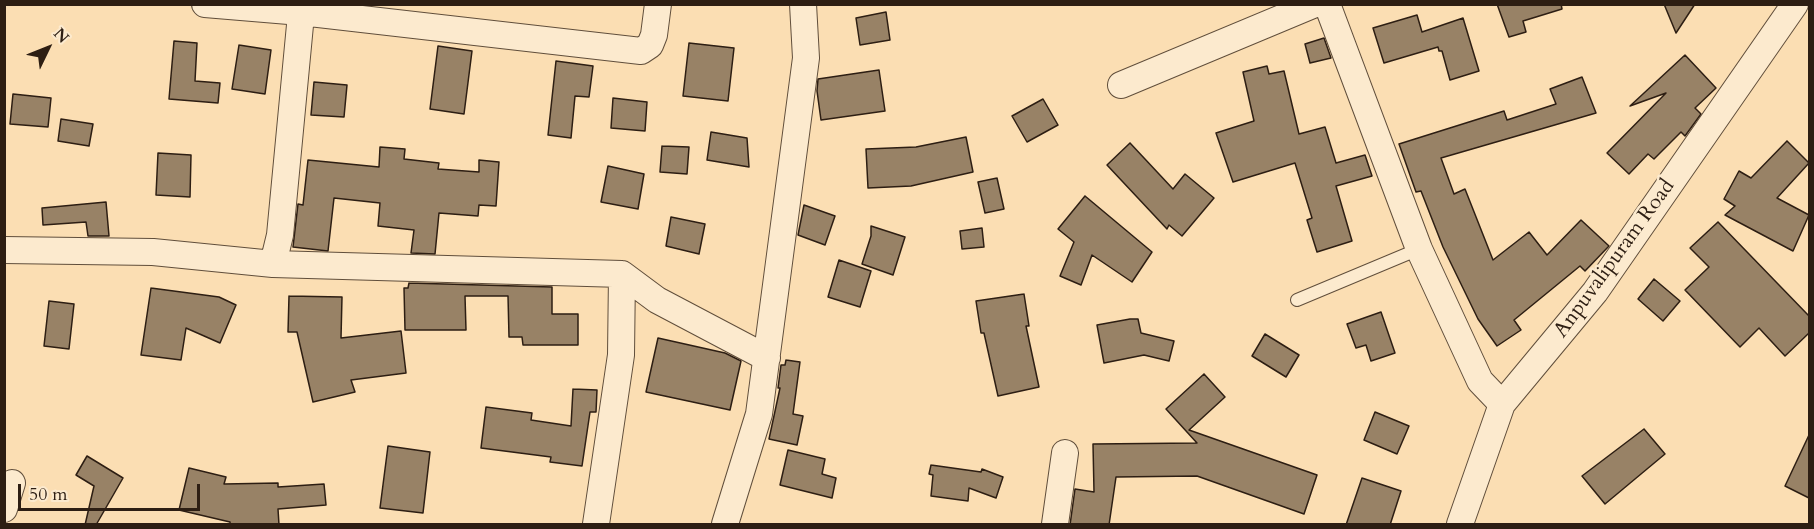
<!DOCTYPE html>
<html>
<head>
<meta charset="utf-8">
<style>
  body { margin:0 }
  #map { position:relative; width:1814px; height:529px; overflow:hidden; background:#fbdeb3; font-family:Cardo,serif }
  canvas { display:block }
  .frame { position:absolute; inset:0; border:6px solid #2d1e13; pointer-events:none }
  .north { position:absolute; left:18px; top:18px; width:60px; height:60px; -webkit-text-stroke:4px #fceace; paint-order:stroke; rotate:47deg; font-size:16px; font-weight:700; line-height:24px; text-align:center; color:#2d1e13 }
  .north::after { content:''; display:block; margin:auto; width:21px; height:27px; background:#2d1e13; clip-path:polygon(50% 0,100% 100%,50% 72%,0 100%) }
  .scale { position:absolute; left:18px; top:484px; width:182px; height:27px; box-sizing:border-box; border:3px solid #2d1e13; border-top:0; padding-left:8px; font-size:18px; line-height:21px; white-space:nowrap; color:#2d1e13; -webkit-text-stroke:4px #fceace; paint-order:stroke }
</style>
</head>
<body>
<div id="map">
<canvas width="1814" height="529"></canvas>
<div class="frame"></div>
<div class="north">N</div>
<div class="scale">50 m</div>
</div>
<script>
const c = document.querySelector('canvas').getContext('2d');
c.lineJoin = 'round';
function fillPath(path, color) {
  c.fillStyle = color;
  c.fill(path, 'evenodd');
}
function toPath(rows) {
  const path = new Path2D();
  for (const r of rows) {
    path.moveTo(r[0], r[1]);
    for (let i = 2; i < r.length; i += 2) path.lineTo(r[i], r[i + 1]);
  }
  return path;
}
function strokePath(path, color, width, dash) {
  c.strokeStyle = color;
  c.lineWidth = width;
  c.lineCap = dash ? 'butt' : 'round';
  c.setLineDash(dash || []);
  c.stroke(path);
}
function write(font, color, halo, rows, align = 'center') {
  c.font = font + ' Cardo,serif';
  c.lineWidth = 5;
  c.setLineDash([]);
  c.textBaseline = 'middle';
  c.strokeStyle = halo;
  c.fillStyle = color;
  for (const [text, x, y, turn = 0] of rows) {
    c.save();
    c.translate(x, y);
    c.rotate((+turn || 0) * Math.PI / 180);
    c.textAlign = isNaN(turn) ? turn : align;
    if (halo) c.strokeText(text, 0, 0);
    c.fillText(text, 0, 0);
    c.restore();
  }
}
const building = toPath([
  [1497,4,1561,4,1562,9,1523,21,1526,32,1509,37,1497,4],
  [1664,4,1695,4,1676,33,1664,4],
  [886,12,890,40,860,45,856,18,886,12],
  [1417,15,1422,32,1463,18,1479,71,1450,80,1442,51,1439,51,1438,47,1384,63,1373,28,1417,15],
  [1324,38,1331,58,1310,63,1305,44,1324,38],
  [174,41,197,43,195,81,220,83,218,103,169,99,174,41],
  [689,43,734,48,728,101,683,96,689,43],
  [239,45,271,50,265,94,232,89,239,45],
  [438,46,472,51,464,114,430,109,438,46],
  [1685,55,1716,88,1695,108,1701,114,1685,136,1681,132,1654,159,1648,154,1629,174,1607,153,1666,93,1630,106,1685,55],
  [556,61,593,66,589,97,575,96,571,138,548,135,556,61],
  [1267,66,1269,74,1284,71,1299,134,1325,127,1336,163,1365,155,1372,176,1336,186,1352,241,1317,252,1307,220,1312,218,1295,163,1233,182,1216,133,1254,121,1243,72,1267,66],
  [879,70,885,111,821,120,817,91,818,79,879,70],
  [1582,77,1596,113,1441,158,1454,194,1465,189,1493,260,1529,232,1547,255,1581,220,1609,246,1585,271,1580,266,1514,320,1521,330,1497,346,1478,319,1443,247,1421,191,1416,192,1399,144,1504,111,1507,120,1556,104,1550,89,1582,77],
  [314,82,347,85,344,117,311,115,314,82],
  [13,94,51,98,48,127,10,124,13,94],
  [613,98,647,102,645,131,611,128,613,98],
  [1043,99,1058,125,1027,142,1012,116,1043,99],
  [61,119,93,124,89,146,58,141,61,119],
  [711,132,747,138,749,167,707,160,711,132],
  [966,137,973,172,911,186,868,188,866,149,916,147,966,137],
  [1787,141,1809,163,1777,198,1809,215,1793,251,1725,215,1735,206,1724,199,1739,171,1751,178,1787,141],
  [1130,143,1173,189,1185,174,1214,198,1182,236,1169,225,1167,229,1107,165,1130,143],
  [662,146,689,147,687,174,660,172,662,146],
  [380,147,405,149,404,159,439,163,438,169,479,172,479,160,499,162,496,206,479,205,478,216,439,213,435,254,411,253,414,230,378,226,380,203,334,198,328,251,293,247,298,204,303,205,308,160,379,167,380,147],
  [158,153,191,155,190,197,156,195,158,153],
  [608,166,644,174,638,209,601,202,608,166],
  [997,178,1004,209,985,213,978,182,997,178],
  [1085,196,1152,252,1132,282,1092,255,1081,285,1060,276,1074,242,1058,229,1085,196],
  [106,202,109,236,88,236,86,222,43,225,42,208,106,202],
  [804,205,835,216,825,245,798,235,804,205],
  [671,217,705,224,699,254,666,246,671,217],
  [1718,222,1809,316,1809,333,1785,356,1759,328,1740,347,1685,290,1709,267,1690,248,1718,222],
  [871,226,905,237,893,275,862,264,871,236,871,226],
  [982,228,984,247,962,249,960,231,982,228],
  [839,260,871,271,860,307,828,297,839,260],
  [1654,279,1680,301,1663,321,1638,299,1654,279],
  [409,283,552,287,552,314,578,314,578,345,523,345,522,337,509,337,508,296,465,296,466,330,405,330,404,288,408,288,409,283],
  [151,288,219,297,236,305,220,343,186,328,181,360,141,355,151,288],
  [1024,294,1029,326,1026,326,1039,387,998,396,984,333,981,333,976,301,1024,294],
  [289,296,342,297,341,338,401,331,406,373,351,380,355,392,313,402,297,332,288,332,289,296],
  [49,301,74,304,69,349,44,346,49,301],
  [1381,312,1395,353,1371,361,1366,345,1356,348,1347,324,1381,312],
  [1130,319,1138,319,1141,333,1174,341,1169,361,1144,355,1104,363,1097,325,1130,319],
  [1265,334,1299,355,1286,377,1252,356,1265,334],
  [658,338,725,353,741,361,730,410,646,392,658,338],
  [786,360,800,362,793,414,803,416,797,445,769,439,780,388,778,388,781,365,785,365,786,360],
  [1204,374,1225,397,1189,430,1317,475,1304,514,1197,476,1116,477,1109,525,1070,525,1075,489,1094,492,1093,444,1197,443,1166,409,1204,374],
  [573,389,597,390,596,412,590,412,582,466,550,462,551,457,481,448,486,407,532,413,531,420,571,426,573,389],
  [1375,412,1409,426,1397,454,1364,440,1375,412],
  [1644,429,1665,454,1605,504,1582,476,1644,429],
  [1809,435,1809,498,1785,486,1809,435],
  [388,446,430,452,423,513,380,508,388,446],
  [788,450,825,459,822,474,836,478,832,498,780,485,788,450],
  [87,456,123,478,96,525,85,525,94,486,76,475,87,456],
  [931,465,981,472,982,469,1003,477,996,498,969,488,968,501,931,496,933,475,929,474,931,465],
  [189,468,226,477,224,484,278,483,278,487,324,484,326,505,278,509,279,525,230,525,230,522,179,510,189,468],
  [1362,478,1401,491,1390,525,1346,525,1362,478]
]);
const lane = toPath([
  [1297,300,1419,249]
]);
const street = toPath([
  [205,4,301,12,641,51,650,45,654,35,658,4],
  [1327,4,1419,249,1480,381,1502,404],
  [1121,85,1315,4],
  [4,250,153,252,273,264,622,274,657,300,767,358],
  [273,264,280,235,302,4],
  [4,509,12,483],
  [596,524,621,355,622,274],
  [725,524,759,414,806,58,803,4],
  [1055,524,1065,453],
  [1460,524,1502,404,1595,292,1795,4]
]);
const streetNames = [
  ["Anpuvalipuram Road",1615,259,-54]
];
fillPath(building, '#988266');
strokePath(building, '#2d1e13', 1.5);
strokePath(lane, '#604e3b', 14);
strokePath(street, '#604e3b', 28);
strokePath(lane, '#fceace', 12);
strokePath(street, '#fceace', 26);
write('21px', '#2d1e13', '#fceace', streetNames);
</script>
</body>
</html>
